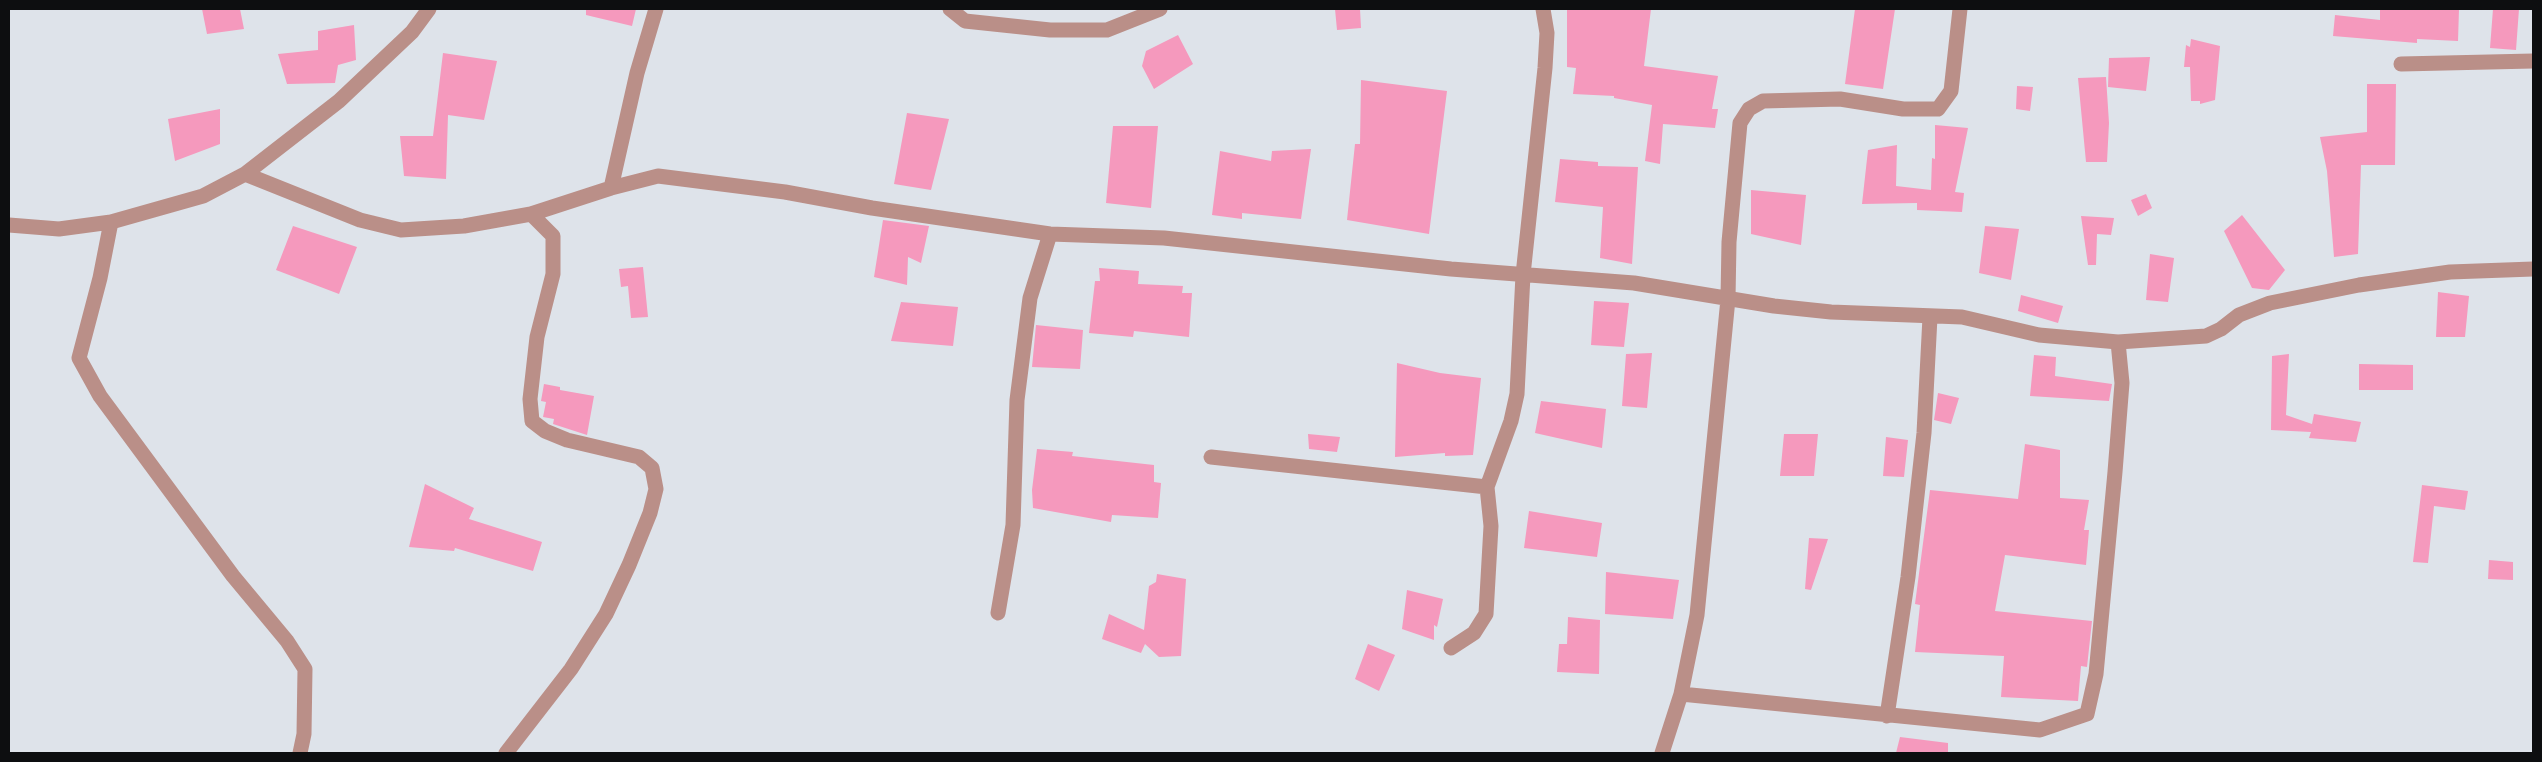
<!DOCTYPE html>
<html>
<head>
<meta charset="utf-8">
<style>
  body { margin:0 }
  #map { position:relative; width:2542px; height:762px; overflow:hidden; background:#dee3ea; font-family:"Libre Baskerville",serif }
  canvas { display:block }
  .frame { position:absolute; inset:0; border:10px solid #0d0e10; pointer-events:none }
</style>
</head>
<body>
<div id="map">
<canvas width="2542" height="762"></canvas>
<div class="frame"></div>
</div>
<script>
const c = document.querySelector('canvas').getContext('2d');
c.lineJoin = 'round';
function fillPath(path, color) {
  c.fillStyle = color;
  c.fill(path, 'evenodd');
}
function toPath(rows) {
  const path = new Path2D();
  for (const r of rows) {
    path.moveTo(r[0], r[1]);
    for (let i = 2; i < r.length; i += 2) path.lineTo(r[i], r[i + 1]);
  }
  return path;
}
function strokePath(path, color, width, dash) {
  c.strokeStyle = color;
  c.lineWidth = width;
  c.lineCap = dash ? 'butt' : 'round';
  c.setLineDash(dash || []);
  c.stroke(path);
}
const building = toPath([
  [202,9,240,9,244,29,207,34],
  [586,9,636,9,632,26,586,15],
  [1335,9,1360,9,1361,28,1337,30],
  [1567,9,1651,9,1644,66,1718,76,1712,109,1718,109,1715,128,1663,124,1660,164,1645,161,1652,105,1614,98,1614,96,1573,94,1576,68,1567,67],
  [1855,9,1895,9,1883,89,1845,84],
  [2380,9,2459,9,2458,41,2417,39,2417,43,2333,36,2335,15,2380,20],
  [2493,9,2519,9,2516,50,2490,48],
  [354,25,356,60,338,65,335,83,287,84,278,54,318,50,318,31],
  [1178,35,1193,64,1154,89,1142,66,1146,51],
  [2191,39,2220,46,2215,100,2200,104,2200,101,2191,101,2190,67,2184,67,2186,45,2190,47],
  [443,53,497,61,484,120,448,115,446,179,404,176,400,136,433,136],
  [2150,57,2146,91,2108,87,2109,58],
  [2106,77,2109,123,2107,162,2086,162,2078,78],
  [1361,80,1447,91,1429,234,1347,220,1355,144,1360,144],
  [2367,84,2396,84,2395,165,2361,165,2358,254,2334,257,2327,171,2320,137,2367,132],
  [2017,86,2033,87,2030,111,2016,109],
  [220,109,220,144,175,161,168,119],
  [907,113,949,119,931,190,894,184],
  [1935,125,1968,128,1955,192,1964,193,1962,212,1917,210,1917,203,1862,204,1868,150,1897,145,1896,186,1931,190,1932,158,1935,159],
  [1113,126,1158,126,1151,208,1106,203],
  [1311,149,1301,219,1242,213,1242,219,1212,215,1220,151,1271,161,1272,151],
  [1560,159,1598,162,1598,166,1638,167,1632,264,1600,258,1603,207,1555,202],
  [1751,190,1806,195,1801,245,1751,234],
  [2146,194,2152,208,2138,216,2131,200],
  [2242,215,2285,270,2269,290,2252,288,2224,231],
  [2081,216,2114,218,2111,235,2097,234,2096,265,2088,265],
  [883,220,929,226,921,263,908,257,907,285,874,277],
  [293,226,357,247,339,294,276,270],
  [1985,226,2019,229,2011,280,1979,273],
  [2150,254,2174,258,2168,302,2146,300],
  [643,267,648,317,631,318,628,286,621,287,619,269],
  [1099,268,1139,271,1138,284,1183,286,1182,293,1192,293,1189,337,1134,331,1133,337,1089,333,1095,281,1100,281],
  [2438,292,2469,296,2465,337,2436,337],
  [2021,295,2063,306,2058,323,2018,311],
  [1594,301,1629,303,1624,347,1591,345],
  [901,302,958,307,953,346,891,341],
  [1036,325,1083,330,1080,369,1032,367],
  [1652,353,1647,408,1622,406,1626,354],
  [2289,354,2286,415,2312,424,2314,414,2361,422,2356,442,2309,438,2311,432,2271,430,2272,356],
  [2034,355,2056,357,2055,376,2112,384,2109,401,2030,396],
  [1397,363,1440,373,1481,378,1473,455,1445,456,1445,453,1395,457],
  [2359,364,2413,365,2413,390,2359,390],
  [544,384,560,387,560,390,594,396,587,435,553,424,554,419,543,417,546,402,541,401],
  [1938,393,1959,398,1951,424,1934,420],
  [1541,401,1606,409,1602,448,1535,433],
  [1308,434,1340,437,1337,452,1309,449],
  [1784,434,1818,434,1814,476,1780,476],
  [1886,437,1908,440,1904,477,1883,476],
  [2025,444,2060,450,2060,498,2089,500,2084,530,2089,530,2086,565,2005,555,1995,611,2092,621,2087,667,2081,666,2078,701,2001,697,2004,656,1915,652,1920,605,1915,604,1930,490,2018,499],
  [1037,449,1073,452,1072,456,1154,465,1154,482,1161,483,1158,518,1112,515,1111,522,1033,508,1032,490],
  [425,484,474,508,469,519,542,542,533,571,455,548,454,551,409,547],
  [2422,485,2468,491,2465,510,2434,506,2428,563,2413,562],
  [1529,511,1602,523,1597,557,1524,548],
  [1809,538,1828,539,1811,590,1805,589],
  [2489,560,2513,562,2513,580,2488,579],
  [1606,572,1679,580,1673,619,1605,614],
  [1157,574,1186,579,1181,656,1159,657,1145,644,1141,653,1102,639,1109,614,1144,630,1149,586,1156,582],
  [1407,590,1443,599,1437,627,1434,625,1434,640,1402,629],
  [1568,617,1600,620,1599,674,1557,672,1559,644,1567,644],
  [1368,644,1395,655,1379,691,1355,679],
  [1900,737,1948,743,1948,753,1896,753]
]);
const street = toPath([
  [950,9,965,21,1050,30,1107,30,1160,9],
  [2401,64,2533,61],
  [245,174,360,220,401,230,464,226,531,214,611,188,658,176,785,192,872,208,1050,234,1164,238,1451,269,1634,283,1774,306,1831,312,1962,317,2039,335,2118,342,2206,336,2221,329,2239,315,2270,303,2359,285,2450,272,2533,269],
  [611,188,637,73,656,9],
  [111,222,100,278,79,358,100,396,233,576,287,641,305,669,304,734,300,753],
  [9,225,59,229,111,222,203,196,245,174,339,101,412,32,429,9],
  [1211,457,1487,487],
  [998,613,1013,525,1017,400,1030,298,1050,234],
  [1451,648,1474,633,1486,614,1491,526,1487,487,1511,421,1517,394,1523,275,1545,68,1547,33,1543,9],
  [1681,694,2040,730,2087,714,2096,674,2115,472,2122,383,2118,342],
  [1887,716,1908,577,1924,433,1930,317],
  [506,753,571,669,606,614,629,565,650,513,656,489,652,468,639,457,567,440,545,431,532,421,530,399,537,337,553,274,553,236,531,214],
  [1662,753,1681,694,1697,615,1728,299,1729,242,1740,123,1749,109,1763,101,1840,99,1903,109,1938,109,1951,91,1960,9]
]);
fillPath(building, '#f599bd');
strokePath(street, '#ba8f88', 15);
</script>
</body>
</html>
